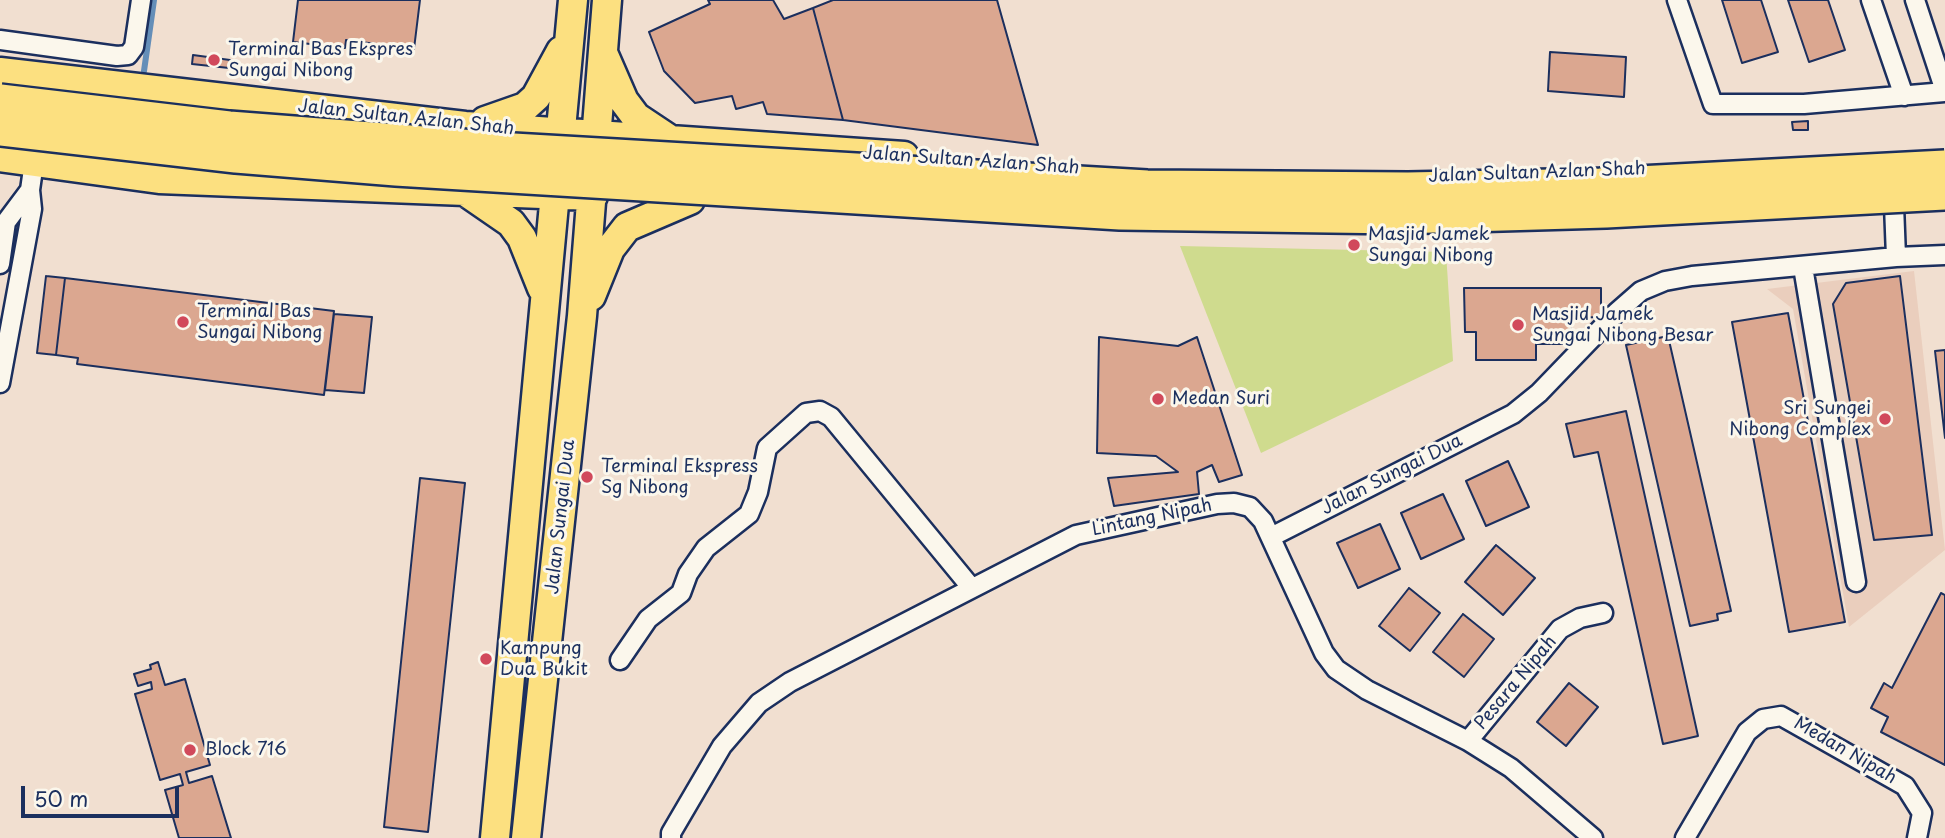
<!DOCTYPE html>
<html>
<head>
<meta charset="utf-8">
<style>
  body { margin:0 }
  #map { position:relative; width:1945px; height:838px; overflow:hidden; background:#f1dfd0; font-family:"Playpen Sans",sans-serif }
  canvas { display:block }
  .scale { position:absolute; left:21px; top:786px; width:158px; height:32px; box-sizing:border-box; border:4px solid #1b2f5e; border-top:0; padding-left:9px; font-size:21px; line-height:24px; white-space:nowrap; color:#1b2f5e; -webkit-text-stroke:5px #fbf7ec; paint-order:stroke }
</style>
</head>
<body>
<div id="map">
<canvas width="1945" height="838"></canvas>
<div class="scale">50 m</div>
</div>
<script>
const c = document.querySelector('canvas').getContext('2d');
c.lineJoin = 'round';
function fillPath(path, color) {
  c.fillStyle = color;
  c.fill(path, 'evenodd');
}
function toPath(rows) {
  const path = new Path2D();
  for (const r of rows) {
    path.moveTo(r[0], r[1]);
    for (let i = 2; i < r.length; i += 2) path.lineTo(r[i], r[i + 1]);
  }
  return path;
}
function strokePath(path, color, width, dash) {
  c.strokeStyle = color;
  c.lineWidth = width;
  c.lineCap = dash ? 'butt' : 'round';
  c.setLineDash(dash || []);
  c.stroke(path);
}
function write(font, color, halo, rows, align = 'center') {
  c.font = font + ' "Playpen Sans",sans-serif';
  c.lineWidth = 6;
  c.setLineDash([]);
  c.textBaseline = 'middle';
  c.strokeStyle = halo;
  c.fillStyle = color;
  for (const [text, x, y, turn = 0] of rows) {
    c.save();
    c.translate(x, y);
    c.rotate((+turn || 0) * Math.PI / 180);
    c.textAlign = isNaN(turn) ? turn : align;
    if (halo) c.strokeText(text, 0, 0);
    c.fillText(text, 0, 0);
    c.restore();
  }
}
const built = toPath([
  [1914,271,1945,550,1849,627,1793,309,1767,289]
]);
const green = toPath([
  [1180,246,1446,252,1453,361,1261,453]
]);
const stream = toPath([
  [144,71,154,0]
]);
const building = toPath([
  [298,0,420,0,414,49,346,40,345,48,293,42,298,0],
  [708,0,773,0,784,19,813,8,843,120,767,114,763,102,736,109,732,96,695,103,664,71,649,32,710,4,708,0],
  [833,0,997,0,1038,145,843,120,813,8,833,0],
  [1722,0,1761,0,1778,52,1742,63,1722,0],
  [1788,0,1828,0,1845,50,1809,62,1788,0],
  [1550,52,1626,57,1624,97,1548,91,1550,52],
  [193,55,230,60,229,68,192,64,193,55],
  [1808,121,1808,130,1793,130,1792,122,1808,121],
  [46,276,65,278,56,355,37,353,46,276],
  [1900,276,1932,535,1874,540,1833,304,1846,283,1900,276],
  [65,278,334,311,324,395,77,364,78,358,56,355,65,278],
  [1464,288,1601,288,1601,317,1570,318,1571,344,1536,344,1536,360,1476,360,1476,332,1465,332,1464,288],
  [1788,313,1845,622,1789,632,1732,322,1788,313],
  [334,314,372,317,364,393,325,390,334,314],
  [1668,336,1731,611,1717,614,1718,620,1690,626,1626,345,1668,336],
  [1099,337,1178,346,1197,337,1242,475,1219,482,1212,465,1197,472,1199,494,1114,506,1108,478,1178,472,1156,456,1097,453,1099,337],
  [1945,350,1945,438,1935,351,1945,350],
  [1626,411,1698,736,1663,744,1598,452,1574,457,1566,424,1626,411],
  [1508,461,1529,507,1486,526,1466,481,1508,461],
  [420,478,465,483,428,832,384,827,420,478],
  [1443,494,1464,539,1421,559,1401,513,1443,494],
  [1380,524,1400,569,1358,588,1337,543,1380,524],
  [1496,545,1535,578,1503,615,1465,582,1496,545],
  [1409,588,1440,613,1410,651,1379,626,1409,588],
  [1941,593,1945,595,1945,765,1881,732,1888,717,1871,708,1884,683,1892,688,1941,593],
  [1463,614,1494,639,1464,677,1433,652,1463,614],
  [158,662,165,685,185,679,210,765,186,772,189,783,212,776,231,838,179,838,165,790,183,785,180,774,160,780,135,694,152,689,151,682,138,686,134,674,151,669,150,665,158,662],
  [1569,683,1598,707,1566,746,1537,722,1569,683]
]);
const street = toPath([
  [1677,0,1713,104,1804,104,1945,92],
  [1871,0,1904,96],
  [1915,0,1945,91],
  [0,40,117,56,128,55,134,47,141,0],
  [1894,205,1896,257],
  [0,264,6,222,30,190],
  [1803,267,1856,582],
  [0,383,32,209,30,190,34,162],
  [1271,537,1513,414,1539,393,1617,312,1641,291,1665,281,1692,276,1896,257,1945,255],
  [620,660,648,619,681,593,688,574,706,548,749,514,758,492,767,448,806,413,820,411,831,417,970,586],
  [1468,741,1560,629,1580,618,1603,613],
  [671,838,671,833,722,746,759,703,790,682,1076,535,1217,504,1234,503,1250,507,1263,521,1324,653,1336,669,1367,690,1468,741,1511,768,1593,838],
  [1685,838,1747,732,1763,719,1781,716,1905,786,1922,813,1917,838]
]);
const primary = toPath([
  [604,55,624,101,636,117,669,139],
  [0,72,465,126,904,156],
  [485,121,525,107,536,97,561,51],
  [0,157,159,179,593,196],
  [466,192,511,223,522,238,542,288],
  [591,296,610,249,627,227,690,200],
  [495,838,573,0],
  [526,838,582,316,607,0]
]);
const highwayBridge = toPath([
  [0,101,229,128,513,150,1147,187,1408,189,1600,185,1945,167],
  [0,129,236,156,396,169,1120,213,1399,217,1606,211,1945,193]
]);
const markers = [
  [214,60,7,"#d1495b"],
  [1354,245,7,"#d1495b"],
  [183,322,7,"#d1495b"],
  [1518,325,7,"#d1495b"],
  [1158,399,7,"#d1495b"],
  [1885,419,7,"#d1495b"],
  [587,477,7,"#d1495b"],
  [486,659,7,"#d1495b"],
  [190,750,7,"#d1495b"]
];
const poiNames = [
  ["Terminal Bas Ekspres",228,50],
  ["Sungai Nibong",228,71],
  ["Masjid Jamek",1368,235],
  ["Sungai Nibong",1368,256],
  ["Terminal Bas",197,312],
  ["Sungai Nibong",197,333],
  ["Masjid Jamek",1532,315],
  ["Sungai Nibong Besar",1532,336],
  ["Medan Suri",1172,399],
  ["Sri Sungei",1871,409,"right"],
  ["Nibong Complex",1871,430,"right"],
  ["Terminal Ekspress",601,467],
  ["Sg Nibong",601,488],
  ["Kampung",500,649],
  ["Dua Bukit",500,670],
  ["Block 716",204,750]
];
const streetNames = [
  ["Jalan Sultan Azlan Shah",406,118,6],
  ["Jalan Sultan Azlan Shah",971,161,4],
  ["Jalan Sultan Azlan Shah",1537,173,-2],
  ["Jalan Sungai Dua",1392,475,-27],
  ["Jalan Sungai Dua",561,517,-84],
  ["Lintang Nipah",1152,518,-12],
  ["Pesara Nipah",1516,683,-50],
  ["Medan Nipah",1845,751,30]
];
fillPath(built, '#eacebd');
fillPath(green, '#cfdb8e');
strokePath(stream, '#648eb8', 6);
fillPath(building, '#dba790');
strokePath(building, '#1b2f5e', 2);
strokePath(street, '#1b2f5e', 23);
strokePath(primary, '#1b2f5e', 33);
strokePath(street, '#fbf7ec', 18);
strokePath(primary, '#fce080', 28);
strokePath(highwayBridge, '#1b2f5e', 38, []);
strokePath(highwayBridge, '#fce080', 33);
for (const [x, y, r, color] of markers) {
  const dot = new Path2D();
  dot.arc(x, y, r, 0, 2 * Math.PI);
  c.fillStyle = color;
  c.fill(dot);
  strokePath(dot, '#fbf7ec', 2.5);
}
write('18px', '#1b2f5e', '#fbf7ec', poiNames, 'left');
write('18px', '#1b2f5e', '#fbf7ec', streetNames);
</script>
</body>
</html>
